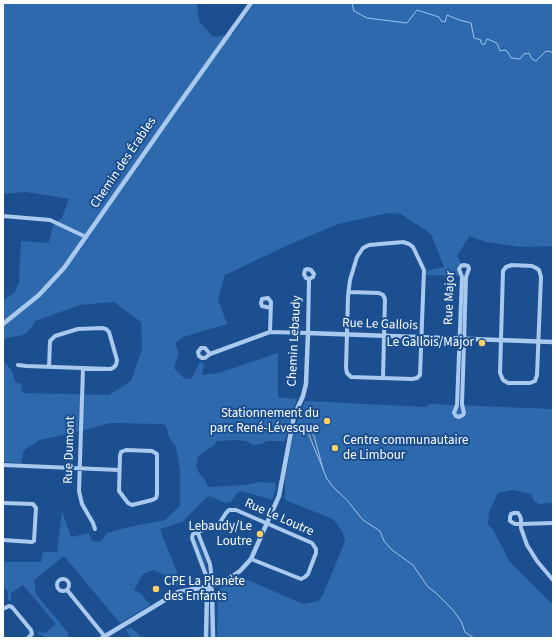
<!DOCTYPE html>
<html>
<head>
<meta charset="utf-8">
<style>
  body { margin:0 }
  #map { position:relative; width:556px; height:641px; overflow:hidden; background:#1b4f8f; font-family:"Source Sans 3",sans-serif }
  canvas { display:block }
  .frame { position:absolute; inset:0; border:4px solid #fff; pointer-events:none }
</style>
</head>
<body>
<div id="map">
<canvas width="556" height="641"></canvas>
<div class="frame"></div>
</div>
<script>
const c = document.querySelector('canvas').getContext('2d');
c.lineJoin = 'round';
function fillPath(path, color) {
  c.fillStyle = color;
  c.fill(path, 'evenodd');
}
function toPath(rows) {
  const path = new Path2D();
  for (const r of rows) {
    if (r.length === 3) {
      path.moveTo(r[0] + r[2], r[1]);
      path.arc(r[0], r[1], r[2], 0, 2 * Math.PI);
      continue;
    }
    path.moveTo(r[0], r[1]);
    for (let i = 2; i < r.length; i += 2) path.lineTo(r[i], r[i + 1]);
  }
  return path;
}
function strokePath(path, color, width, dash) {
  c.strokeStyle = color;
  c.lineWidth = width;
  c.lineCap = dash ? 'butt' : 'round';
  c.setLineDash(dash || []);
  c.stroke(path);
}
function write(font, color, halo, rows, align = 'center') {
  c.font = font + ' "Source Sans 3",sans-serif';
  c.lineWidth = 4;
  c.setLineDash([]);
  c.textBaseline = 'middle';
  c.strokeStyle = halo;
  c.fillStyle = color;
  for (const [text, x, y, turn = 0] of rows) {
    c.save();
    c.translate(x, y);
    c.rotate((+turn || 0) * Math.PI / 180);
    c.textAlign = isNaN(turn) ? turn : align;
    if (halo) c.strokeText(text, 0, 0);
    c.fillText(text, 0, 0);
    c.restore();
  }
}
const green = toPath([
  [3,3,197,3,199,21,213,37,233,34,254,3,553,3,553,246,521,247,486,242,469,236,457,256,461,263,457,268,459,276,426,275,426,271,444,267,431,234,401,214,388,213,338,224,286,246,225,275,218,299,227,324,183,337,175,343,179,353,174,368,185,379,192,378,200,362,204,364,202,375,218,373,278,353,278,397,297,399,292,412,285,441,267,441,262,444,253,445,246,441,235,440,217,441,213,446,198,456,196,466,199,473,205,480,208,487,245,485,260,482,275,483,276,488,272,500,242,491,237,493,231,502,225,503,210,496,205,499,182,522,160,529,182,585,179,587,174,584,167,576,154,570,143,574,134,590,141,594,150,605,120,623,64,556,34,580,36,594,68,633,67,634,70,638,45,638,42,635,38,634,38,632,45,633,56,624,23,585,11,593,11,601,8,600,8,592,3,586,3,562,41,562,43,552,57,552,62,511,71,537,89,533,91,540,95,542,101,541,107,533,129,527,165,520,180,506,180,470,176,447,169,437,166,426,163,424,110,423,77,432,40,440,24,450,21,463,3,462,3,360,12,371,15,382,22,384,21,388,23,393,109,395,131,381,142,349,141,322,114,302,80,305,35,321,29,331,23,335,6,338,3,341,3,301,14,293,19,282,21,241,49,243,53,226,62,218,69,199,26,192,3,194],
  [305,401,426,407,430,404,553,409,553,503,539,504,534,501,531,494,513,490,498,493,489,512,488,523,489,526,492,528,510,562,553,605,553,638,217,638,218,590,223,586,240,577,255,583,303,604,318,601,323,595,345,541,342,531,333,519,285,500,285,479,292,442,295,428],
  [196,539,204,558,209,576,195,540],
  [131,627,142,638,131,638,126,630]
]);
const water = toPath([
  [309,431,314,436,323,469,309,435,309,431]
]);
const stream = toPath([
  [352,3,354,11,367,18,407,23,417,10,439,17,441,21,445,22,447,15,459,20,471,23,474,38,481,40,481,43,484,45,487,39,497,43,500,51,505,50,508,52,511,58,520,59,524,54,529,53,532,59,536,61,546,51,552,52,553,56],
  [323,469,327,479,334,488,346,499,363,520,380,531,384,541,392,550,413,565,428,587,436,593,452,609,461,621,465,632,474,638]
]);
const minor = toPath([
  [3,216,50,220,86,237],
  [403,242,409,244,413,247,424,270,420,375,417,378,412,379,351,377,347,373,346,368,348,296,350,280,357,257,363,248,369,245,403,242],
  [464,265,468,266,469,269,466,277,464,344,462,404,464,413,463,415,459,417,456,416,454,413,457,405,462,277,459,269,461,266,464,265],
  [512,265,532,266,536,268,539,270,541,277,537,375,535,381,530,383,508,383,503,380,500,373,503,271,506,267,512,265],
  [349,292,379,293,383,295,385,299,383,378],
  [270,332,271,302,268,298,262,299,261,303,262,306,271,308],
  [210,354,205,358,202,358,199,356,198,352,201,348,205,348,210,354,270,332,308,333,309,279,313,277,314,274,311,270,307,269,305,270,304,274,306,278,309,279],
  [18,365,26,366,110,369,113,368,116,365,117,360,109,332,106,329,102,328,78,329,55,336,50,341,49,367],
  [83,368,79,491,82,504,93,523,95,529],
  [126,450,152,451,157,454,157,494,156,498,152,500,132,505,128,503,119,491,120,456,121,452,126,450],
  [3,465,119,470],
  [3,503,33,504,36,508,34,541,32,542,3,540],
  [553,523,521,524,515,524,510,521,510,517,511,514,514,513,518,513,520,516,521,519,521,528,527,545,537,561,553,580],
  [198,532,199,536,210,564,212,580,210,586],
  [63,585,6],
  [210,586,192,538,193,534,219,524,226,513,229,510,236,510,312,543,316,549,316,553,308,574,305,577,301,579,251,559],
  [67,590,106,638],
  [3,609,9,606,12,607,31,630,32,634,28,638]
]);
const tertiary = toPath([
  [3,324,39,295,64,268,176,108,251,3],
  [210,586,212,591,213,638],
  [102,638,178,592,210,586,225,581,240,571,251,559,279,496,294,416,303,396,306,384,308,333,553,342],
  [206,638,207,592,210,586]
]);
const markers = [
  [482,343,4,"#ffd166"],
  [327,421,4,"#ffd166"],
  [335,448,4,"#ffd166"],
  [260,534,4,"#ffd166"],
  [156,589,4,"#ffd166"]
];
const streetNames = [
  ["Chemin des Érables",124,163,-56],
  ["Rue Major",450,298,-88],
  ["Rue Le Gallois",380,325,2],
  ["Chemin Lebaudy",295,341,-87],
  ["Rue Dumont",70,450,-88],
  ["Rue Le Loutre",279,518,24]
];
const poiNames = [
  ["Le Gallois/Major",474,343],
  ["Stationnement du",319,414],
  ["parc René-Lévesque",319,429],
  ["Centre communautaire",343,441,"left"],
  ["de Limbour",343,456,"left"],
  ["Lebaudy/Le",252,527],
  ["Loutre",252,542],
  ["CPE La Planète",164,582,"left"],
  ["des Enfants",164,597,"left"]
];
fillPath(green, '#2e69ad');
fillPath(water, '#3c6290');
strokePath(water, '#9cc4f0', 1);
strokePath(stream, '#9cc4f0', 1);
strokePath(minor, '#a9c9ee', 4);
strokePath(tertiary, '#a9c9ee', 4.5);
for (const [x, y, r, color] of markers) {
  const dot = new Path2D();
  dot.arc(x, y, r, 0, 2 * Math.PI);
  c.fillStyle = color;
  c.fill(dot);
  strokePath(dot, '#1b4f8f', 1.5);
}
write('13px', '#fff', '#1b4f8f', streetNames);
write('13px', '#fff', '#1b4f8f', poiNames, 'right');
</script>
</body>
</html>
